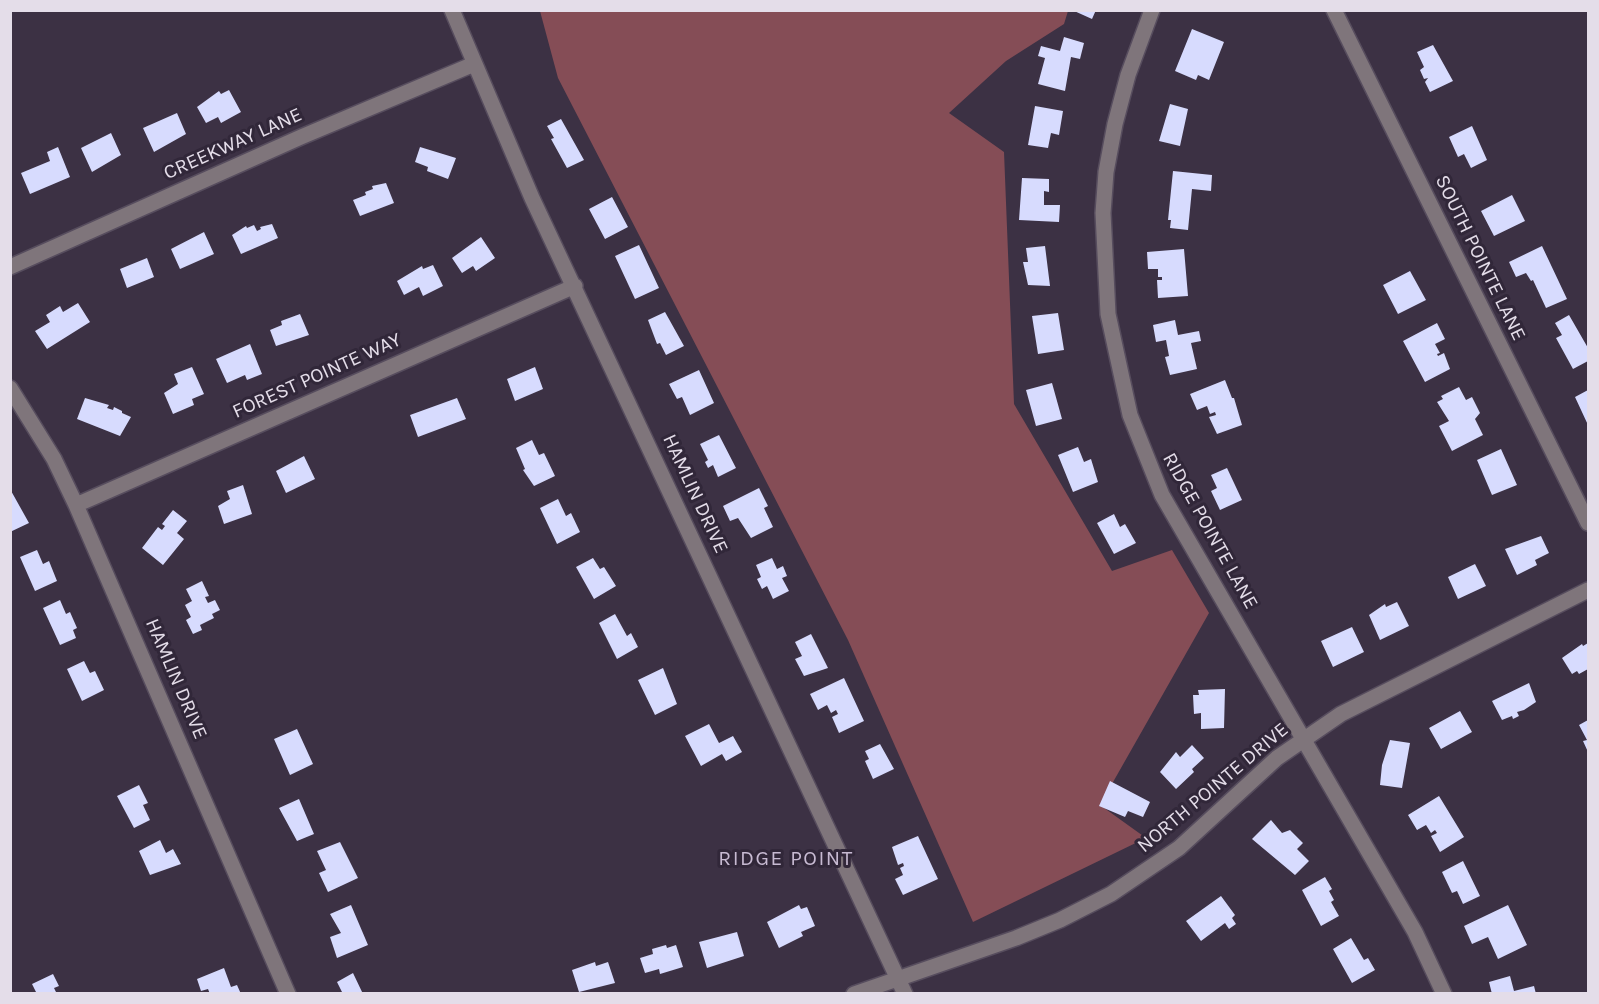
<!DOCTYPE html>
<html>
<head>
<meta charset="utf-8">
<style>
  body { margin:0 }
  #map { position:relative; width:1599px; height:1004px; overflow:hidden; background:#3c3144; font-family:Karla,sans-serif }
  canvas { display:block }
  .frame { position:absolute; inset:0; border:12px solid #e4dde9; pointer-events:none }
</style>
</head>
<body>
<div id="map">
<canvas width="1599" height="1004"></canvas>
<div class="frame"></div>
</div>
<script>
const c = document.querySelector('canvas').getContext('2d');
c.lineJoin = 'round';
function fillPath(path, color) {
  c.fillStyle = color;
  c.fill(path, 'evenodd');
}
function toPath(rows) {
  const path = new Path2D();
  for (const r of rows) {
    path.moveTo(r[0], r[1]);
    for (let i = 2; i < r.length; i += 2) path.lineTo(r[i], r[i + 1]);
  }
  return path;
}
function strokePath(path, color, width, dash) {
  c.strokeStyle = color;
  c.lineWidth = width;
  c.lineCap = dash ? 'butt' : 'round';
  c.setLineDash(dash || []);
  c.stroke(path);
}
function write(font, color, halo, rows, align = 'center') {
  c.font = font + ' Karla,sans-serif';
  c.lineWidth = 6;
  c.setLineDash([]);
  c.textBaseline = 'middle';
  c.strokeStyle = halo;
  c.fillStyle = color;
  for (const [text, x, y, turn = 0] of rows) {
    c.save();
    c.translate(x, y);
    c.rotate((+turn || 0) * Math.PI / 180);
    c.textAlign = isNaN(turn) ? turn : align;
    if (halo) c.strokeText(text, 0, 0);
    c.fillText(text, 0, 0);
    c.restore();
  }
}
const green = toPath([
  [540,11,1068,11,1064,24,1006,61,949,113,1004,152,1014,404,1112,571,1172,550,1209,613,1100,805,1146,838,973,922,848,640,558,78]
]);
const building = toPath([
  [1072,10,1096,10,1092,19],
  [1192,29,1224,42,1209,80,1198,75,1196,80,1175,71],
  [1064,37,1084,43,1080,59,1071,57,1065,91,1038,84,1045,58,1038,56,1041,46,1060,51],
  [1433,45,1453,81,1430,92,1425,82,1428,78,1424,79,1420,70,1424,67,1417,52],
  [229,90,241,112,221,123,218,117,206,123,197,107,219,91,221,94],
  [1170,104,1188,109,1180,146,1159,141],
  [1035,106,1063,111,1059,135,1051,133,1048,148,1028,145],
  [177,113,186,134,154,152,143,128],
  [561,119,584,160,567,168,551,139,554,138,547,126],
  [1472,126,1487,160,1471,168,1464,154,1458,157,1449,137],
  [111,133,121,155,92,172,81,148],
  [58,147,70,177,30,194,21,173,50,161,47,152],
  [420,147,456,158,448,179,427,171,428,167,415,162],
  [1173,171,1212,175,1211,191,1192,189,1188,230,1170,228,1171,220,1168,220],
  [1022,178,1049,179,1049,192,1044,191,1044,205,1060,205,1059,222,1019,220],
  [386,183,394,203,360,216,353,200,366,195,365,192,373,189,372,186],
  [1512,195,1525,221,1494,236,1481,211],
  [612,197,628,227,605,239,589,209],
  [272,224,278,238,241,254,232,235,246,226,247,228,254,225,257,231,261,229,260,227],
  [204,232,214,254,180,269,171,249],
  [481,237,495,258,476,271,473,266,462,273,452,258],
  [639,245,659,288,635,299,615,256],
  [1045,246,1050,286,1028,285,1023,262,1028,262,1026,248],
  [1542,246,1567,299,1546,308,1533,280,1531,281,1526,273,1516,277,1509,262],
  [1184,249,1188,296,1158,298,1157,280,1162,280,1162,277,1158,277,1158,269,1148,269,1147,252],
  [147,258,154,277,127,288,120,269],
  [433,265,443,286,423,296,419,287,404,295,397,281,422,266,423,269],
  [1410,271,1426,300,1398,314,1383,285],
  [78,303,90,322,47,349,35,331,50,322,46,315,60,306,63,312],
  [665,312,684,346,666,355,660,343,657,344,648,320],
  [1058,313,1064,350,1038,354,1032,316],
  [300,314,309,335,276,346,270,330,282,325,281,321],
  [1569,315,1588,348,1588,361,1573,369,1556,338,1562,335,1555,323],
  [1175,320,1178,335,1199,331,1201,341,1191,343,1197,369,1170,375,1165,357,1169,356,1166,340,1156,342,1153,325],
  [1437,323,1445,339,1435,344,1440,353,1437,354,1438,356,1444,353,1450,369,1425,382,1403,341],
  [250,344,262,374,247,380,245,375,227,383,216,359],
  [192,367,204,394,192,399,194,405,173,414,164,393,178,384,174,374],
  [535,367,543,389,515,401,507,379],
  [699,370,714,403,690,415,682,397,677,399,669,384],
  [1225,380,1232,398,1234,398,1242,425,1217,434,1209,417,1216,415,1215,412,1210,414,1207,406,1197,410,1190,394],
  [1052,383,1062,419,1036,426,1026,390],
  [1459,387,1466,400,1472,397,1480,413,1475,419,1483,435,1452,451,1439,426,1449,421,1437,402,1443,399,1441,396],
  [1588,390,1588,425,1575,397],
  [85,398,109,405,107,408,113,410,114,407,122,411,122,413,131,417,120,436,77,419],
  [457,398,466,419,418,437,410,415],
  [719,435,736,468,718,477,713,465,708,468,705,462,708,460,700,444],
  [532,440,539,455,544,453,555,476,534,486,523,470,525,469,516,448],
  [1078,447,1084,462,1091,459,1098,482,1073,492,1058,455],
  [1501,449,1517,485,1492,495,1477,460],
  [304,456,315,479,286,493,276,471],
  [1227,468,1242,500,1220,510,1211,491,1217,488,1211,475],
  [243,485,252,514,224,524,218,506,230,499,227,491],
  [759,488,768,506,764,508,773,527,751,538,738,518,730,521,723,506],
  [10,489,29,523,10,532],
  [558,499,566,516,571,513,580,532,557,544,540,508],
  [173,510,187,521,177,533,184,539,163,565,142,548,158,527,162,530,165,526,162,524],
  [1114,514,1120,527,1125,524,1136,543,1114,554,1097,523],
  [1541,536,1549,553,1535,560,1537,565,1517,575,1505,549],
  [37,550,43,564,49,561,57,581,35,591,20,557],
  [593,558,600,569,604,567,616,586,594,599,576,567],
  [772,558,777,569,783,566,787,576,782,578,789,591,773,599,767,586,762,589,757,579,761,577,756,565],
  [1475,564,1486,586,1458,599,1448,577],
  [202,581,209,596,205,597,208,603,215,600,220,610,212,614,214,618,200,625,202,630,193,634,186,620,191,617,185,605,192,601,186,589],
  [60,600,66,614,70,612,77,628,73,630,76,638,60,645,43,608],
  [1397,602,1409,626,1380,640,1369,615,1385,604,1386,607],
  [615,614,627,636,631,633,638,647,617,659,599,623],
  [1352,627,1364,652,1333,667,1321,641],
  [811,634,828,668,804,676,795,659,802,656,795,642],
  [1588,643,1588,669,1579,674,1577,671,1572,674,1562,658,1582,644,1583,646],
  [84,661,90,673,95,671,104,690,82,701,67,669],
  [663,668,677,704,655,715,638,680],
  [844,678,864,721,839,733,832,717,838,714,836,710,831,713,827,705,818,710,810,694],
  [1529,683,1536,702,1524,710,1517,712,1519,716,1513,719,1512,716,1502,720,1492,701],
  [1225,689,1224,728,1201,729,1201,713,1194,714,1193,695,1199,695,1198,690],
  [1460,711,1472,732,1441,749,1429,728],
  [1588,720,1588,752,1583,741,1587,740,1579,725],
  [709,724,719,743,733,736,742,752,726,761,722,754,701,766,685,736],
  [297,729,313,764,290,775,274,739],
  [1390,740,1410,743,1402,788,1380,785,1382,765],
  [880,744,894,769,873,779,865,761,869,759,865,751],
  [1192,745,1204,758,1192,769,1194,772,1176,789,1160,772,1176,752,1180,757],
  [1110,781,1150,802,1143,817,1128,811,1125,817,1099,806],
  [139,785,148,803,143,805,150,820,134,828,117,796],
  [1439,796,1464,837,1440,852,1431,836,1437,833,1435,830,1431,833,1426,825,1417,830,1408,815],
  [299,799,314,834,297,841,279,808],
  [1271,820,1282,833,1290,830,1303,843,1297,849,1309,861,1295,875,1252,839],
  [918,836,938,879,903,895,895,879,903,875,900,868,904,866,903,863,898,865,892,847],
  [160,840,166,853,173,849,181,864,150,875,139,851],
  [340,842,358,878,328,892,319,873,326,870,317,851],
  [1463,861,1480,896,1463,904,1457,891,1452,893,1442,872],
  [1325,877,1332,889,1329,891,1334,900,1331,902,1339,916,1321,926,1302,890],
  [1221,896,1235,915,1232,918,1236,924,1229,929,1225,923,1201,941,1186,921],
  [351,905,368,945,337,958,330,937,341,933,330,914],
  [799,905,801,909,807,907,815,926,801,932,803,936,779,948,767,922],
  [1508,905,1527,945,1498,959,1488,937,1472,944,1464,926],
  [737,932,744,956,707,968,699,942],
  [1351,938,1364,960,1368,958,1375,970,1352,983,1333,949],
  [666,945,667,948,676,945,683,967,660,974,659,969,645,973,640,958,653,954,652,949],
  [595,962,596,966,608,962,615,983,579,992,572,970],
  [224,968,231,987,237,985,241,994,210,994,208,989,201,991,197,979],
  [353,973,363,994,343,994,337,982],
  [53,974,59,986,54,988,57,994,37,994,32,984],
  [1510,976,1514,991,1534,986,1536,994,1492,994,1489,982]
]);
const minor = toPath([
  [452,10,532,198,905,994],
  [1152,10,1128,75,1115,124,1106,172,1103,213,1108,314,1130,415,1162,495,1415,932,1444,994],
  [1334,10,1588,523],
  [10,267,301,137,474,64],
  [10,388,54,459,76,505,288,994],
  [76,505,575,286],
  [854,994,1016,938,1060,920,1111,894,1179,848,1277,758,1341,714,1588,590]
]);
const streetNames = [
  ["CREEKWAY LANE",233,144,-24],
  ["SOUTH POINTE LANE",1480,258,64],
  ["FOREST POINTE WAY",317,376,-24],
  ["HAMLIN DRIVE",695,494,65],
  ["RIDGE POINTE LANE",1210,531,61],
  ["HAMLIN DRIVE",176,679,67],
  ["NORTH POINTE DRIVE",1213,788,-40]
];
const neighbourhoodNames = [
  ["RIDGE POINT",786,859]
];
fillPath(green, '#854d56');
fillPath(building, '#d7dbfe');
strokePath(minor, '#574d5e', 18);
strokePath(minor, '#7f757b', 15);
write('20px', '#e4dde9', '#312739', streetNames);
c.letterSpacing = '1.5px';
write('21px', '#c7bad2', '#312739', neighbourhoodNames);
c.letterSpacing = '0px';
</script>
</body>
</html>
